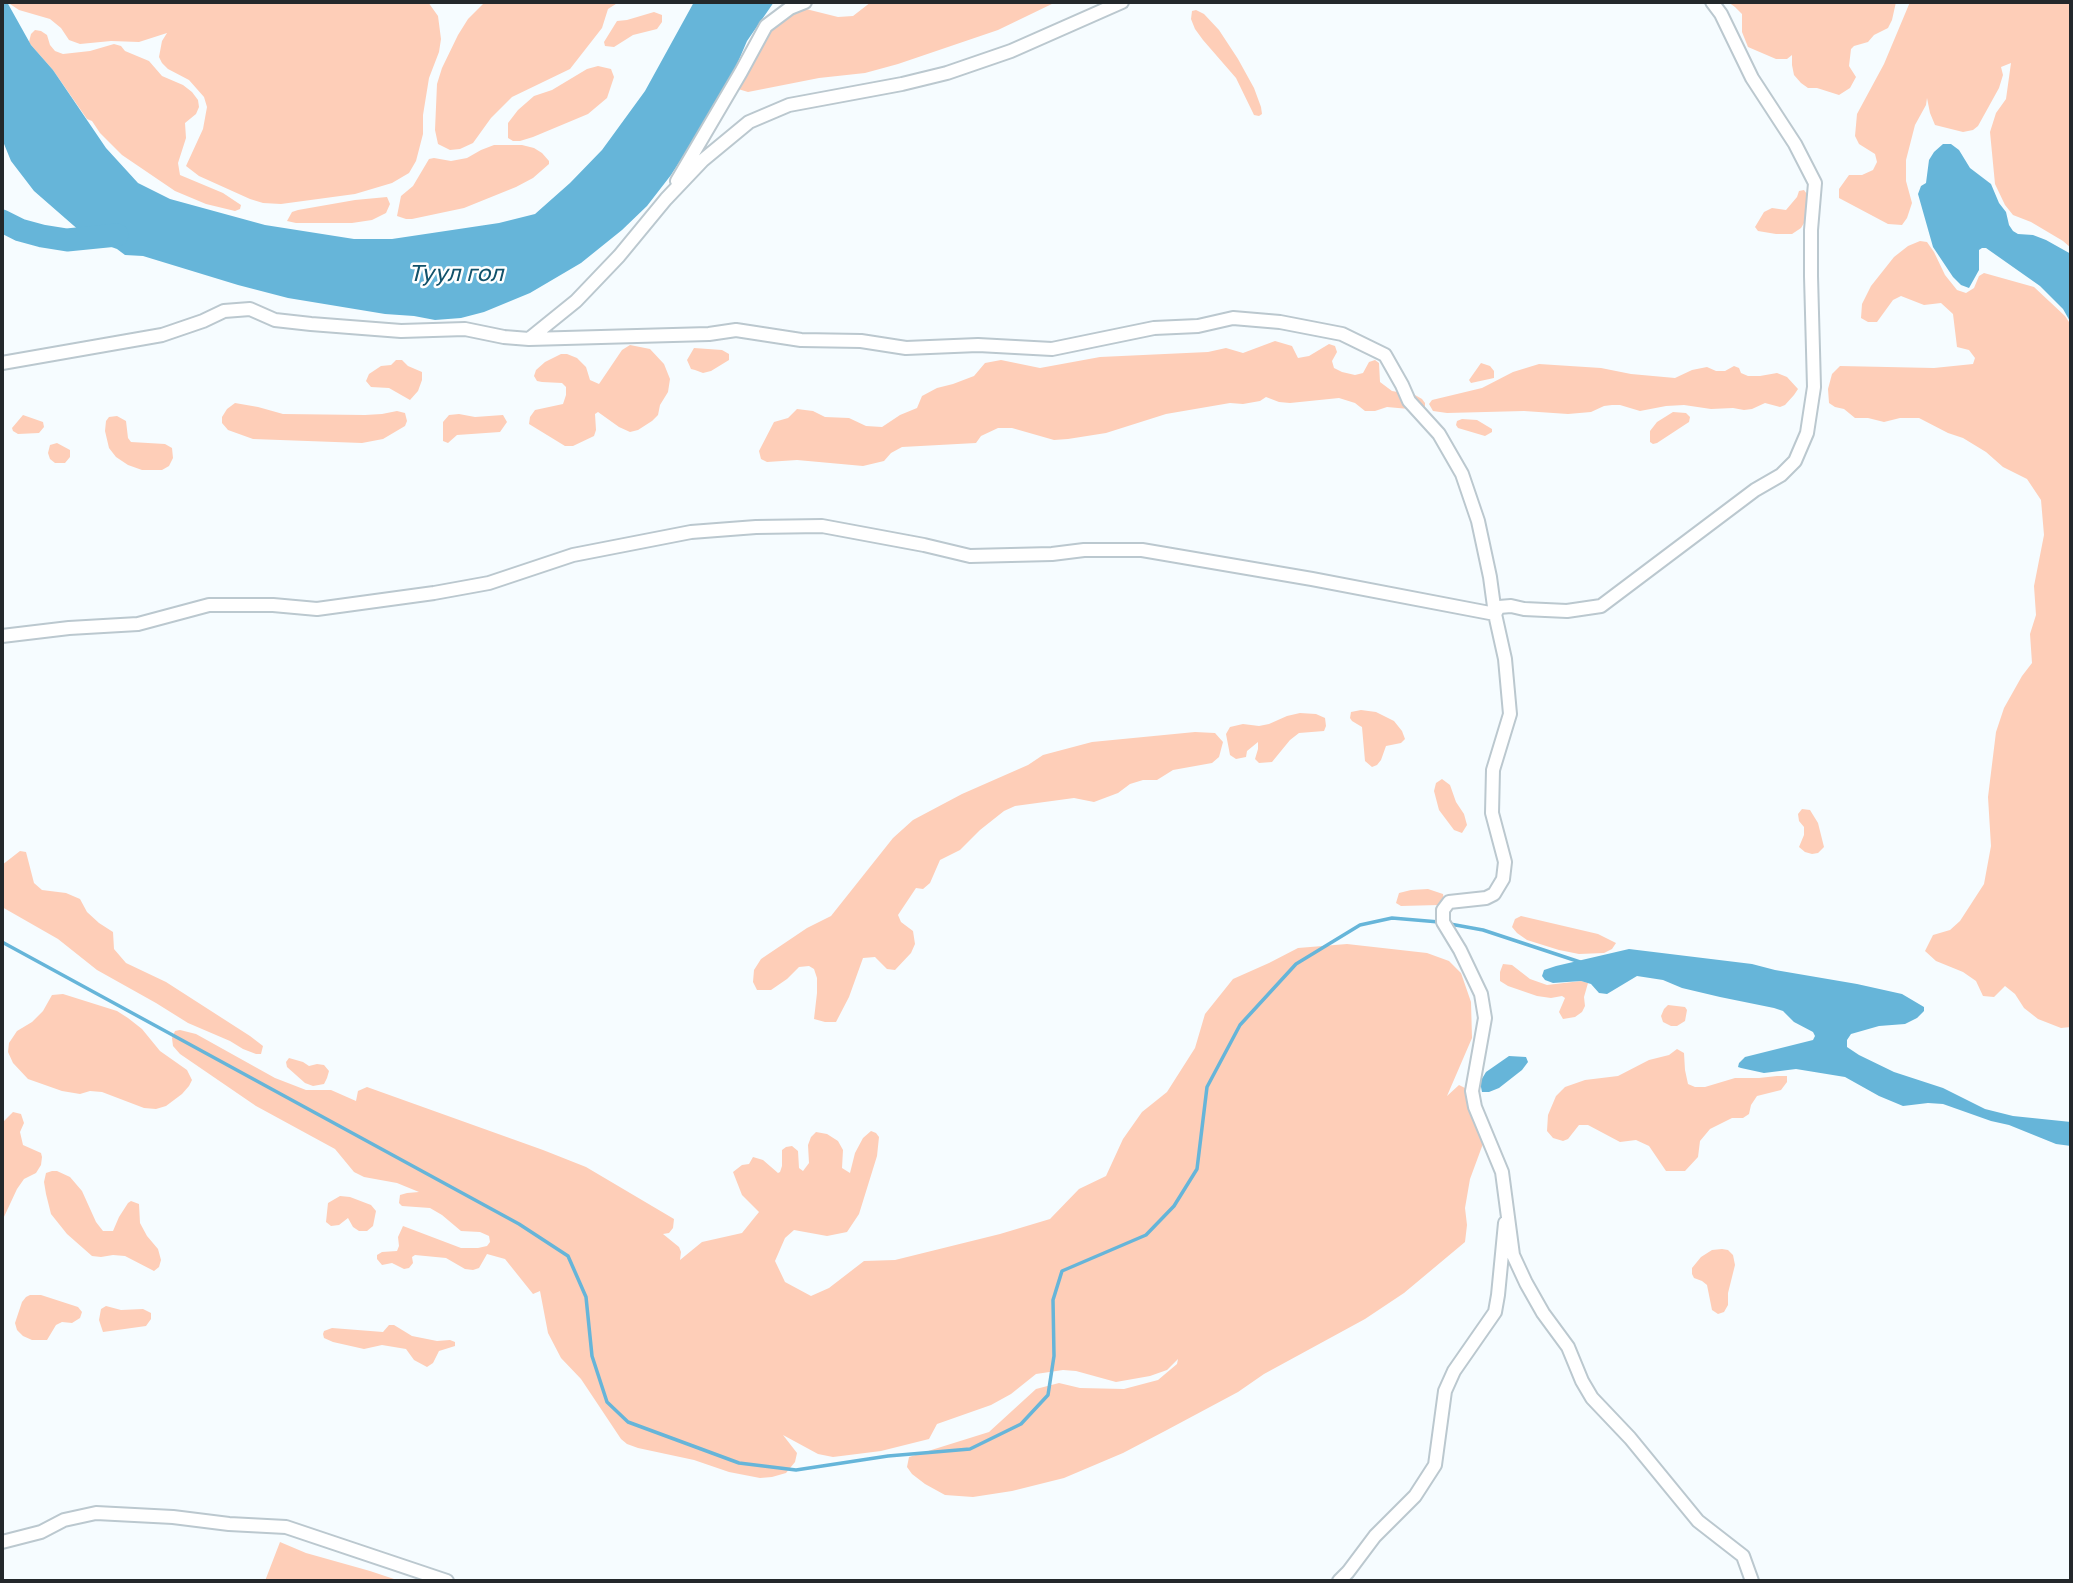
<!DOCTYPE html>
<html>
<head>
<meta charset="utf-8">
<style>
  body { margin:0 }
  #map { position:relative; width:2073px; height:1583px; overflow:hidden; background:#f6fcff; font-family:"Golos Text",sans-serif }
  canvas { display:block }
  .frame { position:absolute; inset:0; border:4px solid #23282b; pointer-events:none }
</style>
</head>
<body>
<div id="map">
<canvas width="2073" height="1583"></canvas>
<div class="frame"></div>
</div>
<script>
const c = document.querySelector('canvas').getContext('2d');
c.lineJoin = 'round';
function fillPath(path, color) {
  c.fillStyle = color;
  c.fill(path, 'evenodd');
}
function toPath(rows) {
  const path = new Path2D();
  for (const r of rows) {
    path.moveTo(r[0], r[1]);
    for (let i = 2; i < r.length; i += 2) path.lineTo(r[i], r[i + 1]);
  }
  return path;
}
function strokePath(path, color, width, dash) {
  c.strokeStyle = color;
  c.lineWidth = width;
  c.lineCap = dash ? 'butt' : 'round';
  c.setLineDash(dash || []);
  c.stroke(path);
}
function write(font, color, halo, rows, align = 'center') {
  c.font = font + ' "Golos Text",sans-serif';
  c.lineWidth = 5;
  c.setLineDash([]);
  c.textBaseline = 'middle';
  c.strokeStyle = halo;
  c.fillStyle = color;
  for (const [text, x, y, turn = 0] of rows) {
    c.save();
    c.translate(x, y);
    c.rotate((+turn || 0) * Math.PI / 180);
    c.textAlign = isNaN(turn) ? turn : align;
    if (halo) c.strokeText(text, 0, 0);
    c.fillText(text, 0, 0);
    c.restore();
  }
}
const green = toPath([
  [7,2,428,2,438,16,441,39,439,52,429,78,423,115,423,134,416,161,409,173,392,183,355,194,281,204,263,203,250,199,199,176,186,166,203,129,207,107,204,97,189,80,168,69,162,63,159,57,162,41,167,33,139,42,111,41,80,44,69,40,61,28,50,19,19,10],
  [485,2,619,2,608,9,602,28,570,69,512,97,491,118,473,143,460,149,450,150,438,144,435,130,437,84,442,68,458,35,468,19],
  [871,2,1056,2,998,30,898,64,865,73,819,78,748,92,738,89,762,42,773,27,788,14,802,8,838,17,853,16],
  [1728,2,1896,2,1892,20,1888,28,1874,35,1868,42,1854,46,1851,49,1849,66,1856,77,1850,88,1839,95,1817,88,1808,88,1801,83,1794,75,1792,65,1792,55,1787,59,1776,59,1748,47,1742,32,1742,14,1735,7],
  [1910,2,2071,2,2071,248,2063,241,2031,222,2013,215,2005,205,1995,184,1990,132,1996,113,2006,99,2011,63,2001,67,2003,75,1999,88,1978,126,1973,130,1963,132,1935,125,1930,113,1927,98,1926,105,1915,125,1906,160,1906,181,1912,203,1907,218,1902,225,1888,224,1839,198,1839,189,1849,175,1862,175,1873,170,1877,162,1875,154,1859,144,1855,136,1857,114,1884,64],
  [1196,10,1204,14,1219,30,1238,59,1254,88,1261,107,1262,114,1259,116,1254,115,1236,78,1203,40,1195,29,1191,19,1192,11],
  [654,12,662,15,662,22,657,29,633,35,614,47,605,46,604,42,617,21,627,20],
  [35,30,41,31,47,35,50,45,55,51,63,54,90,51,114,44,121,46,125,51,149,61,162,76,183,85,192,92,198,100,199,107,196,114,185,123,186,138,178,163,180,175,223,193,241,205,240,209,235,211,206,204,175,191,122,155,100,133,92,121,87,119,53,70,31,45,29,42,31,34],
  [598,66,611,69,614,77,607,98,588,114,533,137,520,141,513,141,508,138,508,123,518,110,534,96,552,90,587,69],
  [494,145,522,145,534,148,542,153,549,161,549,164,533,178,516,187,464,208,412,219,406,219,397,216,401,196,413,186,429,159,434,158,451,161,467,158,481,150],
  [1804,190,1809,197,1810,213,1801,228,1792,234,1776,234,1758,231,1755,227,1764,212,1772,208,1786,210,1797,197,1799,191],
  [387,197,390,204,386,213,372,220,352,223,296,223,287,221,292,212,298,210,355,200],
  [1920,241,1927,242,1934,252,1945,275,1957,290,1966,293,1974,288,1979,276,1984,273,2034,287,2065,316,2071,325,2071,373,2069,381,2071,388,2071,1027,2061,1028,2038,1019,2024,1008,2015,994,2005,986,1994,997,1983,996,1976,981,1963,972,1936,961,1925,951,1933,935,1950,930,1960,921,1984,884,1991,846,1988,797,1996,732,2004,708,2022,676,2032,663,2030,634,2036,615,2034,586,2044,535,2041,500,2027,479,2003,467,1986,452,1963,438,1948,433,1919,418,1900,418,1884,422,1868,418,1855,418,1844,409,1835,407,1829,403,1828,389,1832,374,1840,366,1934,368,1973,364,1975,358,1969,350,1957,347,1953,314,1941,303,1924,305,1901,296,1893,300,1877,322,1868,322,1861,318,1862,304,1871,286,1894,257,1908,246],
  [1275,341,1292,346,1298,358,1309,356,1329,344,1335,346,1337,352,1332,361,1334,368,1342,372,1355,375,1363,373,1369,362,1375,360,1379,363,1380,382,1392,391,1415,395,1422,399,1425,403,1425,407,1420,410,1387,407,1375,411,1365,411,1355,403,1339,398,1290,403,1279,402,1266,397,1260,401,1243,404,1230,403,1166,414,1106,433,1068,439,1054,440,1012,428,998,428,981,436,976,443,902,447,891,453,884,461,863,466,797,460,767,462,761,459,759,451,774,422,788,418,797,409,813,411,825,417,849,418,866,426,882,427,900,415,917,408,922,396,937,388,953,384,974,376,985,363,1001,360,1040,368,1100,357,1208,352,1226,348,1243,353],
  [630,345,650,349,664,364,670,379,668,392,660,405,658,415,652,421,638,430,630,432,619,427,598,412,595,414,596,430,594,436,573,446,565,446,529,424,530,417,535,410,563,404,566,395,566,387,562,383,542,382,537,381,534,376,536,370,545,362,561,354,567,354,577,358,586,367,590,380,599,384,622,350],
  [694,348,722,350,729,354,729,360,711,371,703,373,695,370,691,369,687,360],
  [396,360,402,360,408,366,422,372,422,380,418,391,410,400,389,388,371,387,366,381,369,374,381,366,391,365],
  [1481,363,1490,366,1494,371,1494,378,1471,383,1469,380],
  [1539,364,1601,368,1631,374,1675,378,1692,370,1707,367,1716,371,1725,371,1734,366,1739,368,1741,373,1748,376,1760,376,1777,373,1787,377,1798,389,1794,395,1785,405,1780,407,1765,403,1752,409,1744,410,1733,408,1711,409,1684,405,1666,406,1640,411,1620,405,1612,405,1604,406,1591,412,1568,414,1524,411,1447,413,1433,411,1429,404,1432,400,1482,388,1513,372],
  [235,403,258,407,283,414,365,415,382,414,397,411,405,413,407,421,405,426,383,439,362,443,253,439,228,430,222,423,222,417,227,409],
  [1673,412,1686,413,1690,417,1689,422,1657,443,1653,444,1650,442,1650,431,1657,422],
  [459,414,475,417,503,415,507,422,500,432,457,435,448,443,443,441,443,422,449,415],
  [23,415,43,422,44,427,39,433,18,434,13,431,12,428],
  [117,416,126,421,128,438,131,442,165,444,172,448,173,458,169,466,162,470,142,470,128,465,116,457,109,448,105,431,106,421,109,417],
  [1462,419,1477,420,1492,429,1492,432,1485,436,1458,428,1456,425,1457,421],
  [57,443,70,450,70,457,65,463,55,463,50,459,48,453,50,445],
  [1361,710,1376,712,1394,721,1402,731,1405,739,1401,743,1386,746,1381,760,1377,765,1372,767,1365,761,1362,727,1352,721,1350,718,1351,712],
  [1300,713,1316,714,1325,718,1326,726,1324,731,1299,733,1290,740,1272,762,1259,763,1255,759,1258,749,1258,742,1247,751,1246,757,1236,759,1230,755,1226,734,1230,727,1243,724,1259,726,1269,724,1287,716],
  [1195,732,1215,733,1223,742,1219,757,1212,763,1173,770,1157,780,1143,780,1130,784,1118,793,1094,802,1074,798,1015,806,1004,811,980,830,960,850,940,860,930,883,923,889,916,888,898,915,901,922,913,931,915,944,911,953,895,970,887,969,875,957,863,958,849,997,836,1022,825,1022,814,1019,817,993,817,978,814,969,809,966,799,967,787,979,771,990,757,990,753,982,754,970,761,959,807,928,831,916,893,838,913,820,962,794,1028,765,1043,755,1092,742],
  [1442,779,1450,785,1456,802,1464,814,1467,825,1462,833,1454,830,1439,810,1434,791,1436,783],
  [1802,809,1810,810,1818,823,1824,847,1818,853,1812,854,1805,852,1799,847,1804,835,1804,827,1799,821,1798,814],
  [20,851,26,852,34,883,42,890,66,893,80,899,87,912,99,923,113,932,114,949,126,963,166,982,250,1036,263,1046,261,1054,256,1054,243,1049,230,1041,188,1023,156,1003,97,970,58,939,2,907,2,865],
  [1428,889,1443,894,1444,900,1439,905,1401,906,1396,903,1399,893,1411,890],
  [1521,916,1598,934,1616,943,1612,949,1604,953,1579,954,1559,950,1527,940,1517,933,1512,927,1515,919],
  [1347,944,1427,953,1449,961,1461,973,1471,1002,1472,1038,1447,1096,1459,1085,1467,1089,1484,1141,1470,1179,1465,1208,1467,1225,1465,1242,1404,1293,1365,1319,1264,1374,1238,1392,1165,1431,1123,1453,1064,1478,1012,1491,973,1497,945,1495,925,1484,912,1474,907,1467,909,1457,989,1432,1036,1389,1059,1383,1080,1388,1124,1389,1158,1380,1177,1364,1178,1359,1167,1370,1150,1376,1116,1382,1076,1371,1063,1370,1036,1374,1011,1394,991,1405,937,1424,929,1439,881,1451,833,1457,818,1454,783,1435,797,1453,795,1462,786,1473,772,1477,760,1478,729,1472,694,1460,638,1448,627,1444,621,1439,581,1379,561,1358,548,1333,540,1291,533,1294,505,1259,487,1254,479,1268,473,1270,465,1269,446,1258,415,1255,412,1257,413,1263,409,1268,404,1269,392,1263,382,1265,377,1259,377,1255,382,1252,397,1251,399,1246,398,1237,403,1226,461,1248,478,1248,487,1246,490,1242,489,1236,480,1232,461,1231,442,1215,430,1208,402,1206,399,1203,400,1195,407,1193,419,1192,397,1183,364,1177,354,1172,335,1149,256,1106,180,1054,173,1046,172,1038,175,1031,180,1030,196,1034,275,1078,306,1090,331,1090,356,1101,358,1091,367,1087,543,1150,586,1167,674,1219,673,1228,669,1233,663,1234,679,1247,681,1252,680,1260,702,1242,742,1233,759,1212,742,1195,733,1172,742,1165,749,1164,753,1157,763,1160,778,1173,780,1172,782,1166,782,1150,786,1147,792,1146,798,1151,799,1168,803,1171,809,1163,808,1145,811,1137,816,1132,827,1134,838,1141,843,1150,842,1168,850,1173,855,1153,863,1138,871,1131,876,1133,879,1137,877,1156,859,1214,847,1232,827,1236,794,1230,785,1238,775,1261,785,1282,811,1296,829,1288,864,1261,895,1260,1000,1234,1050,1219,1079,1189,1106,1176,1123,1139,1142,1112,1167,1092,1195,1048,1205,1014,1233,979,1269,963,1298,948],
  [1503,964,1512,965,1530,979,1547,985,1581,981,1588,983,1584,997,1585,1006,1582,1012,1575,1017,1563,1019,1559,1012,1565,998,1562,996,1551,998,1537,996,1508,986,1500,981,1500,972],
  [63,994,117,1011,128,1018,142,1029,160,1051,187,1070,192,1080,189,1086,182,1094,166,1106,156,1109,144,1108,102,1092,90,1091,80,1094,62,1091,28,1079,13,1063,8,1052,9,1043,17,1031,32,1022,43,1011,52,995],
  [1668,1005,1685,1007,1687,1010,1685,1021,1677,1026,1671,1026,1663,1022,1661,1016,1664,1009],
  [1677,1049,1684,1053,1685,1070,1688,1084,1695,1087,1705,1087,1735,1078,1759,1078,1777,1076,1787,1076,1787,1082,1781,1090,1757,1096,1751,1105,1749,1114,1743,1118,1732,1118,1710,1129,1700,1141,1698,1157,1685,1171,1666,1171,1649,1146,1636,1140,1620,1142,1588,1125,1579,1125,1568,1139,1563,1141,1553,1138,1547,1131,1548,1115,1556,1096,1565,1087,1585,1080,1618,1076,1649,1060,1669,1055],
  [289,1058,303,1062,309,1066,317,1064,324,1065,329,1071,327,1078,324,1084,313,1086,305,1083,287,1067,286,1062],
  [13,1112,21,1114,24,1123,20,1132,23,1145,41,1153,42,1157,41,1165,36,1173,24,1179,17,1189,3,1219,2,1233,2,1123],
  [52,1171,57,1171,70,1177,82,1191,96,1222,103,1231,113,1231,119,1217,128,1203,131,1201,139,1204,140,1223,147,1236,158,1249,161,1260,159,1267,154,1271,125,1256,113,1255,101,1257,92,1256,67,1234,51,1214,46,1194,44,1182,46,1173],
  [340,1196,350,1197,371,1205,376,1211,373,1226,367,1231,359,1231,353,1227,348,1218,339,1225,331,1226,326,1222,328,1203],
  [1722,1249,1728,1250,1733,1255,1735,1265,1728,1293,1728,1305,1724,1312,1718,1314,1712,1310,1707,1285,1702,1281,1694,1278,1692,1274,1692,1268,1701,1257,1712,1250],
  [30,1295,41,1295,78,1307,82,1312,80,1318,72,1323,62,1322,56,1325,47,1340,32,1340,23,1336,17,1330,15,1323,22,1302,26,1297],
  [106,1306,121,1310,143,1309,151,1313,151,1319,146,1326,103,1332,99,1320,101,1309],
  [389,1325,394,1325,412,1336,437,1341,450,1340,455,1342,455,1346,439,1351,433,1363,427,1367,414,1360,406,1349,382,1345,364,1349,333,1342,324,1338,323,1334,324,1331,332,1328,383,1332],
  [280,1542,306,1553,370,1571,400,1581,265,1581]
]);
const water = toPath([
  [2,2,7,2,31,45,53,70,106,148,138,183,170,199,265,225,354,239,392,239,499,223,535,214,570,183,602,150,645,91,694,2,774,2,747,41,726,90,671,175,647,206,622,230,581,263,530,293,484,312,461,318,435,320,414,316,385,314,288,298,238,285,143,256,125,255,117,249,89,239,34,191,11,161,2,139],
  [1943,144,1951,144,1959,150,1970,168,1991,184,1999,203,2006,212,2009,225,2013,231,2018,234,2033,235,2046,240,2071,254,2071,323,2063,309,2040,286,1986,248,1982,248,1979,250,1979,270,1969,288,1961,285,1953,277,1933,247,1918,194,1921,186,1926,183,1929,160,1934,152],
  [1629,949,1752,964,1775,970,1857,984,1902,994,1924,1007,1924,1011,1917,1018,1905,1024,1879,1026,1851,1034,1847,1040,1847,1047,1859,1055,1894,1072,1943,1088,1985,1109,2013,1116,2071,1122,2071,1146,2056,1144,2009,1125,1991,1121,1943,1104,1928,1103,1903,1106,1879,1096,1845,1077,1796,1069,1764,1073,1741,1068,1738,1067,1739,1063,1745,1057,1813,1040,1815,1036,1813,1032,1794,1022,1783,1011,1774,1008,1720,997,1682,988,1663,980,1637,976,1607,994,1599,993,1591,984,1581,981,1553,983,1545,980,1542,976,1544,970,1556,966],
  [1509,1056,1526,1057,1528,1062,1522,1070,1499,1088,1489,1092,1482,1092,1480,1082,1486,1072]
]);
const stream = toPath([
  [1450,924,1483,930,1580,962],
  [2,942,519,1224,568,1256,586,1297,592,1356,607,1402,628,1422,739,1463,796,1470,888,1456,970,1449,1021,1424,1048,1395,1054,1356,1053,1300,1062,1271,1146,1235,1174,1206,1197,1169,1207,1087,1240,1025,1296,964,1360,925,1392,918,1439,922]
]);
const river = toPath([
  [2,221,20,230,42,236,67,240,117,235]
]);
const street = toPath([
  [1712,2,1721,14,1752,78,1795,144,1815,183,1811,230,1811,276,1814,387,1807,433,1795,461,1781,475,1755,490,1601,606,1567,611,1524,609,1511,606,1499,607,1495,614,1505,659,1510,714,1493,770,1492,813,1505,862,1503,879,1494,894,1486,898,1449,902,1443,910,1443,922,1460,950,1481,994,1485,1018,1472,1091,1475,1107,1502,1172,1513,1255,1526,1283,1543,1313,1568,1347,1582,1381,1592,1398,1630,1438,1698,1521,1743,1556,1752,1581],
  [677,181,741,72,766,26,790,8,805,2],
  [2,363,162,335,203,321,224,311,250,309,275,320,311,324,401,331,465,329,504,337,529,339,576,301,619,256,666,199,703,160,749,122,789,105,902,84,947,73,1011,51,1122,2],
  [2,636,69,628,138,624,209,605,273,605,317,609,434,593,489,583,573,555,691,532,756,527,822,526,924,545,970,556,1052,554,1084,550,1142,550,1312,579,1495,614,1490,577,1478,521,1462,474,1439,434,1409,401,1402,385,1385,355,1342,334,1280,322,1233,318,1198,326,1154,328,1052,349,978,345,906,348,861,341,801,340,736,330,709,334,529,339],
  [2,1542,41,1532,64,1520,96,1513,173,1517,229,1524,286,1527,447,1581],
  [1339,1581,1348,1572,1375,1536,1415,1496,1435,1465,1445,1391,1454,1371,1495,1312,1498,1295,1505,1223]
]);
const waterNames = [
  ["Туул гол",456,274]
];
fillPath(green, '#feceb8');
fillPath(water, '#66b5d9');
strokePath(stream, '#66b5d9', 3.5);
strokePath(river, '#66b5d9', 23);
strokePath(street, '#bbc8cf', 16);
strokePath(street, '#fff', 12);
write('italic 23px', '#12526b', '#fff', waterNames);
</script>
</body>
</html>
